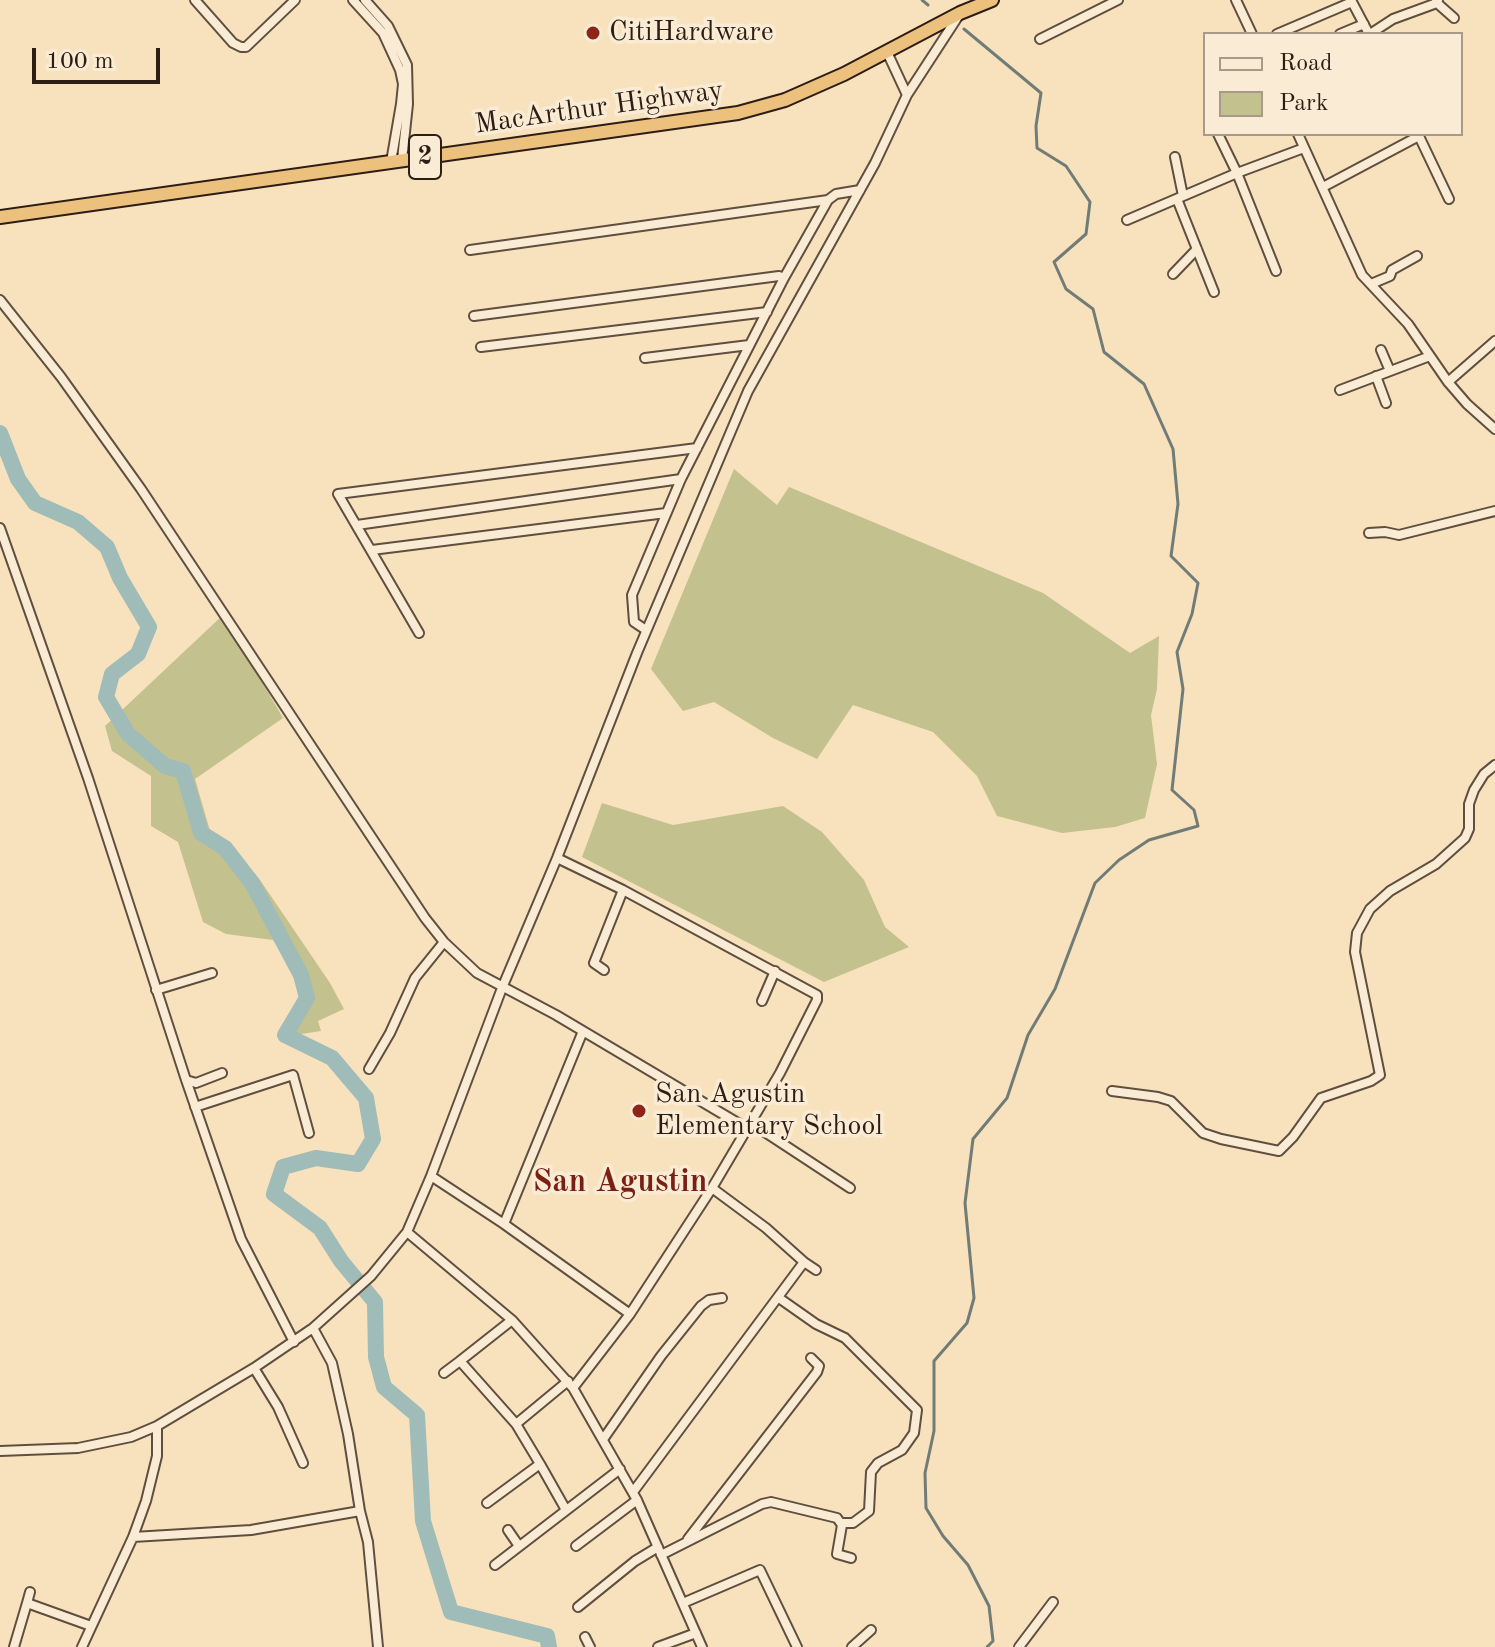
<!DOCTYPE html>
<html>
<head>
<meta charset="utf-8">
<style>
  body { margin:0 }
  #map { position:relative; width:1495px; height:1647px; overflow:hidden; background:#f7e2bd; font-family:"Old Standard TT",serif }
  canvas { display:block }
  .legend { position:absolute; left:1203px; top:32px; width:260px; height:104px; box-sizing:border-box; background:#faecd4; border:2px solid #a89988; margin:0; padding:10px 14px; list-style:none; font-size:24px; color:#2e1d15 }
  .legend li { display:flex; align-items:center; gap:16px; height:40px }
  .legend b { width:40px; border:2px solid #a89988 }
  .scale { position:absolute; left:32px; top:48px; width:128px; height:36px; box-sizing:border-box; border:4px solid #2e1d15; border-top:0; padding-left:10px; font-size:24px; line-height:28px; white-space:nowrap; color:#2e1d15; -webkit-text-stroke:6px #faecd4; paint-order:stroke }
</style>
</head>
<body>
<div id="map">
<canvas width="1495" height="1647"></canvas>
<ul class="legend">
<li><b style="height:10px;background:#faecd4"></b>Road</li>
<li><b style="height:22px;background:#c3c18d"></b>Park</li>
</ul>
<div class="scale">100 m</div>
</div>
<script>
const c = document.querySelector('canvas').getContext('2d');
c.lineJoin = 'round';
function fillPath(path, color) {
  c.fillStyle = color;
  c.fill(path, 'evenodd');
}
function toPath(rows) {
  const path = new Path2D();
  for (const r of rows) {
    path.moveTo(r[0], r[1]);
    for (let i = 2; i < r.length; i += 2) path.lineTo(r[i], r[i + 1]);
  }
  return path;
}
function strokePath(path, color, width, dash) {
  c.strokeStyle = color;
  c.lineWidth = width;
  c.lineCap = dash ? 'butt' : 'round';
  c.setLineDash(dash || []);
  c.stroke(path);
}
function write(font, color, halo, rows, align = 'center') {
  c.font = font + ' "Old Standard TT",serif';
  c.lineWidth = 7;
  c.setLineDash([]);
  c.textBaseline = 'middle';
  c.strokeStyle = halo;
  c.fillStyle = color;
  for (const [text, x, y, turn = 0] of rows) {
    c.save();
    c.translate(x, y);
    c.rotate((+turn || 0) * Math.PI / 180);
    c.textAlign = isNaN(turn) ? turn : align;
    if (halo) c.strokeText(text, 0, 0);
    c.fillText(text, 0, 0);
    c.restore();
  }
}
const green = toPath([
  [734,469,777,505,789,487,1043,593,1130,653,1159,636,1157,689,1151,715,1157,764,1145,818,1115,827,1062,833,997,816,977,776,933,732,853,705,817,759,773,738,714,702,683,711,651,669],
  [223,615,283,718,195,779,210,831,228,842,260,880,330,983,344,1009,318,1021,321,1031,282,1037,304,998,299,976,273,940,226,934,203,922,178,842,151,826,151,776,112,751,105,726],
  [602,803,673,825,783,806,822,832,864,880,885,927,909,947,824,982,582,857]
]);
const stream = toPath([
  [922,0,928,5],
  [964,29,1041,93,1036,126,1037,148,1066,166,1090,202,1086,234,1054,262,1066,289,1093,309,1104,352,1144,384,1173,449,1178,504,1171,556,1198,583,1192,614,1177,652,1183,689,1172,790,1194,810,1198,826,1149,840,1119,860,1095,883,1055,989,1028,1035,1007,1098,973,1139,965,1203,974,1298,967,1323,934,1361,934,1431,925,1473,926,1508,943,1536,968,1565,989,1606,993,1641,987,1647]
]);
const river = toPath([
  [0,433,18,479,35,503,78,522,107,547,120,578,149,627,138,654,112,674,106,697,128,734,165,766,183,771,201,833,225,848,252,883,301,975,307,998,285,1035,332,1058,366,1098,373,1139,358,1164,316,1158,283,1167,274,1194,320,1228,341,1261,375,1302,376,1357,384,1387,417,1415,423,1521,451,1612,547,1636,549,1647]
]);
const minor = toPath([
  [195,0,233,43,241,47,246,47,295,0],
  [353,0,383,33,400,70,403,84,401,104,391,162],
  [365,0,388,26,407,65,408,104,402,160],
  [1236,0,1252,34],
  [1351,0,1369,34],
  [1437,3,1454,18],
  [1277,34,1352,2],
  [1340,34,1364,24],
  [1370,34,1393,19,1434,4,1438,0],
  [1040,39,1118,0],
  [887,52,907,95],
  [1218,134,1237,173,1276,271],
  [1298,134,1362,275,1408,324,1448,382,1467,404,1495,429],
  [1418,134,1449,199],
  [1175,157,1183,196],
  [1323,187,1419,136],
  [1177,199,1214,292],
  [1127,220,1237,173,1304,148],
  [470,250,828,200],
  [1173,274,1197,249],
  [1371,284,1390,276,1392,270,1417,256],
  [0,300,61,377,141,489,425,918,444,942,477,973,556,1015,748,1129],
  [474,316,779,276,784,278],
  [481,347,767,312],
  [1381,350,1390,371],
  [645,358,749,345],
  [1376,376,1386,403],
  [1448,382,1495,341],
  [1340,390,1430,356],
  [357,525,681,479],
  [0,528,88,778,186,1080,241,1239,294,1342],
  [1369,533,1385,532,1399,535,1495,511],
  [372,550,666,513],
  [646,630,634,622,632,595,681,479,784,278,828,200,836,194,860,190],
  [419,633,338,494,697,448],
  [557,858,623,890,817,995,817,1000,780,1073,712,1188,630,1314,573,1388],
  [604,970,594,963,623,890],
  [156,990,212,973],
  [762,1001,775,971],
  [369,1069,390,1033,415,978,444,942],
  [186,1080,196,1083,222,1073],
  [1112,1091,1158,1097,1171,1101,1203,1133,1221,1139,1279,1151,1293,1137,1321,1098,1371,1081,1380,1075,1355,952,1357,933,1370,909,1390,891,1436,864,1465,838,1469,829,1469,804,1474,790,1484,774,1495,765],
  [195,1107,293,1075,309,1133],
  [751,1123,850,1188],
  [431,1176,504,1224,630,1314],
  [504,1224,583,1031],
  [407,1232,512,1320,573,1388,637,1500,702,1647],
  [804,1262,816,1270],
  [779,1298,816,1324,845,1338,917,1410,914,1433,902,1450,878,1463,871,1472,869,1511,853,1523,842,1523],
  [313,1328,332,1363,348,1434,360,1511,368,1542,378,1647],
  [254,1368,278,1407,303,1463],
  [444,1373,460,1361],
  [516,1424,568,1381],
  [604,1438,661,1356,701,1306,709,1300,722,1298],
  [0,1451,78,1448,131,1437,157,1426,254,1368,313,1328,371,1276,407,1232,431,1176,502,988,557,858,637,653,748,391,875,163,907,95,959,15],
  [540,1464,566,1510],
  [633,1492,804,1262,766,1228,712,1188],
  [487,1503,540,1464,516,1424,460,1361,512,1320],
  [508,1530,519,1546],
  [133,1537,251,1530,360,1511],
  [688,1539,817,1372,819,1366,811,1358],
  [576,1546,637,1500],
  [661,1555,762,1504,771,1502,837,1518,842,1525,837,1554,851,1558],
  [495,1565,620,1469],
  [27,1603,30,1592],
  [683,1603,760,1570,797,1647],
  [578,1607,635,1561,658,1547],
  [585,1637,590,1647],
  [14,1647,27,1603,91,1626],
  [82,1647,133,1537,146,1501,157,1456,157,1426],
  [658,1647,696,1633],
  [852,1647,871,1630],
  [1019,1647,1053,1602]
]);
const highway = toPath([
  [0,217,738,113,785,100,844,74,960,13,992,0]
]);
const markers = [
  [593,33,8,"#8f2418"],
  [639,1111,8,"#8f2418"]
];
const shields = [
  [425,157,32]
];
const shieldNames = [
  ["2",425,157]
];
const poiNames = [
  ["CitiHardware",609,33],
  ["San Agustin",655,1095],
  ["Elementary School",655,1127]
];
const streetNames = [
  ["MacArthur Highway",599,108,-8]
];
const quarterNames = [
  ["San Agustin",620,1183]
];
fillPath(green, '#c3c18d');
strokePath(stream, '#727c77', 3);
strokePath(river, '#9fbcb9', 16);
strokePath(minor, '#604e3f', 12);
strokePath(highway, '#2e1d15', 16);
strokePath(minor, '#faecd4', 8);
strokePath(highway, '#ecc17e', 12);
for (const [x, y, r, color] of markers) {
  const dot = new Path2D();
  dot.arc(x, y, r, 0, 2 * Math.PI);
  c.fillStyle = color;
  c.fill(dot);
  strokePath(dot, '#faecd4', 3);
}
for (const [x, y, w] of shields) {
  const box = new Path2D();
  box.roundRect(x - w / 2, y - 22, w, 44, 6);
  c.fillStyle = '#faecd4';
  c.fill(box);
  strokePath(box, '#2e1d15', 2);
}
write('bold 26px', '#2e1d15', null, shieldNames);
write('28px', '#2e1d15', '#faecd4', poiNames, 'left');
write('28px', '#2e1d15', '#faecd4', streetNames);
write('bold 32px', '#7a1f14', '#faecd4', quarterNames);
</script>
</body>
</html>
